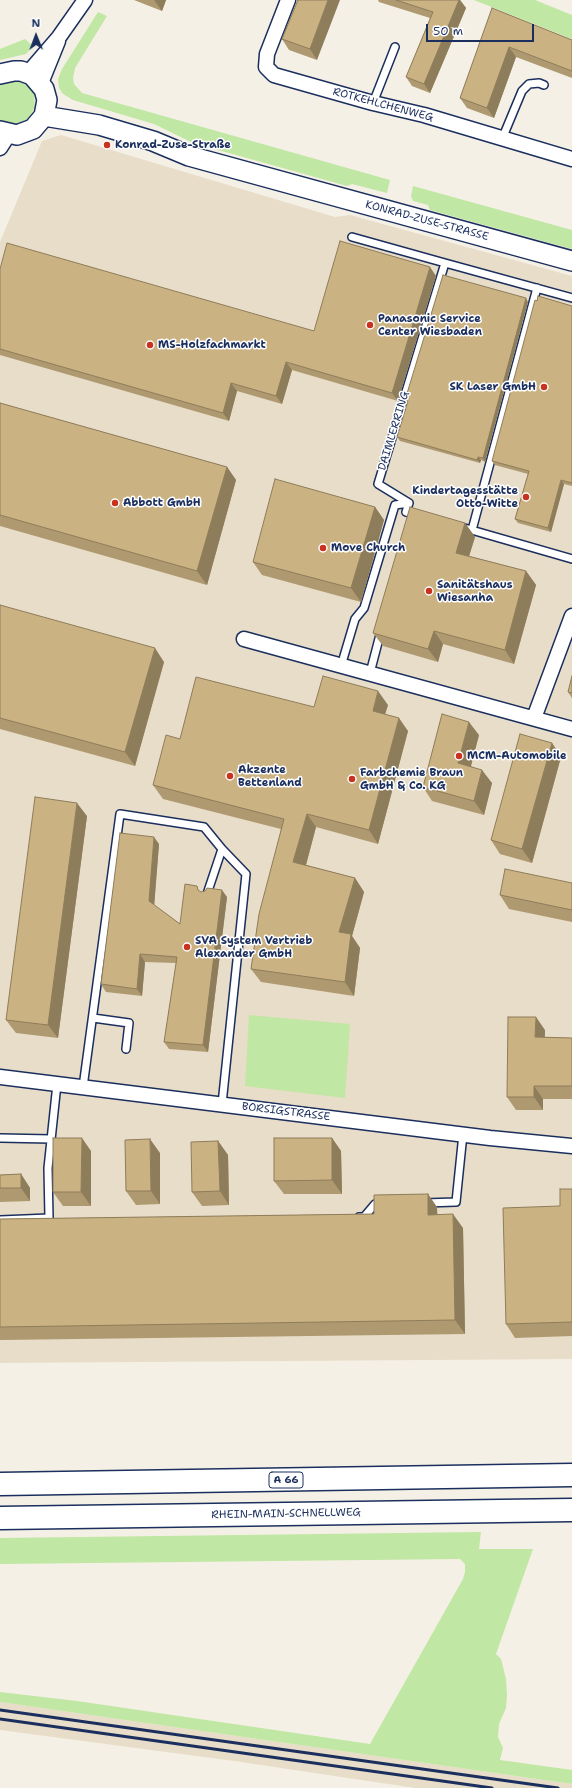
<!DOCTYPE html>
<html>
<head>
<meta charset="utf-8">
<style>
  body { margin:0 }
  #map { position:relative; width:572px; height:1788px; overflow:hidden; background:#f5f0e6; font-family:"Shantell Sans",sans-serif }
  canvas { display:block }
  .north { position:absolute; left:16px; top:16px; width:40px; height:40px; -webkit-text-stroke:3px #fff; paint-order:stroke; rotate:359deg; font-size:11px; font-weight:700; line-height:16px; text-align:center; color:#1b2f5e }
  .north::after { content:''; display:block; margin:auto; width:14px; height:18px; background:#1b2f5e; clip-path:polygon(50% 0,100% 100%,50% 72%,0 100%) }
  .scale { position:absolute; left:426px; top:24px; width:108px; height:18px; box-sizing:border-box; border:2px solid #1b2f5e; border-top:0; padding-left:5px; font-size:12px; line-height:14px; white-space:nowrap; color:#1b2f5e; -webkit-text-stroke:3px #fff; paint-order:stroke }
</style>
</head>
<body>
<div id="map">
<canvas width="572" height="1788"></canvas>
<div class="north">N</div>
<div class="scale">50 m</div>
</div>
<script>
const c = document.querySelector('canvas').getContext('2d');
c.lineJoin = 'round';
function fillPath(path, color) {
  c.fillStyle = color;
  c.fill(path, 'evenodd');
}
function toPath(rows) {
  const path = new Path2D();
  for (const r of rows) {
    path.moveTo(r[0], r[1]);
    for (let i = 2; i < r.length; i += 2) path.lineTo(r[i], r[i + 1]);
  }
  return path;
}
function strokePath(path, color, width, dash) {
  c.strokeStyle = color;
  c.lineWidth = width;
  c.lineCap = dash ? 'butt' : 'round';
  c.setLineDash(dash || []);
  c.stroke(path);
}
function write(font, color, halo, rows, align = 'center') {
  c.font = font + ' "Shantell Sans",sans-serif';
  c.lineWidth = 3;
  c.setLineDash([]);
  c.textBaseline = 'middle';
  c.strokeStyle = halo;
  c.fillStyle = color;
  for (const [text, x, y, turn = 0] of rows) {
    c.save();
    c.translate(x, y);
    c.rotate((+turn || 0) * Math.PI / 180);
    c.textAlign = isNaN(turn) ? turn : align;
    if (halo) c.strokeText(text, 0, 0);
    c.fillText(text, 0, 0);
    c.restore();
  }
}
const built = toPath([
  [61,135,335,217,350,215,572,276,572,1359,0,1363,0,242,42,141],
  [0,1702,572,1784,572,1788,415,1788,234,1761,0,1730]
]);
const green = toPath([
  [474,0,535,0,572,15,572,39],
  [98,12,107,16,75,68,73,78,74,84,82,93,390,180,387,193,352,184,347,186,193,143,154,124,73,100,63,94,59,88,58,79,62,69],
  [25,39,33,46,26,54,0,60,0,49],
  [18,80,30,87,34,93,35,107,28,119,15,125,8,124,0,120,0,84,4,82],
  [413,186,572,230,572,249,430,210,428,205,413,201,411,196],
  [249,1015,350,1024,345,1098,245,1086],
  [481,1532,479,1549,533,1549,496,1654,501,1659,506,1679,507,1695,506,1708,499,1724,498,1737,503,1748,500,1760,572,1770,572,1784,0,1702,0,1692,77,1701,370,1744,463,1579,465,1572,465,1564,460,1559,0,1564,0,1538]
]);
const lane = toPath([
  [373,103,395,47],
  [502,139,522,91,529,84,539,83,544,85],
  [352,237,445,263,378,484,409,503,406,512,418,515],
  [445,263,572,298],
  [461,527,572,559],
  [472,530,537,288],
  [341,666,355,619,364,608,395,505,409,503],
  [370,673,381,631],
  [207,894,222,849,246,874,222,1104],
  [93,1018,129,1023,126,1049],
  [83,1087,120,814,204,827,222,849],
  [0,1138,51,1139],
  [424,1203,456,1202,463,1134],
  [359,1217,364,1217,375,1204,382,1204],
  [0,1220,49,1218,48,1168,57,1084]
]);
const street = toPath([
  [288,0,267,54,266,67,274,75,373,103,424,115,572,159],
  [28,73,59,37,85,0],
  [41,83,58,41],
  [0,148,9,134],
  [244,639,572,729],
  [534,718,572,616],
  [0,1077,490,1138,572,1146]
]);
const secondary = toPath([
  [0,74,14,71,21,71,32,75,44,89,47,100,44,116,33,129,17,135,0,131],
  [44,116,99,125,153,141,189,156,572,261]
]);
const highway = toPath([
  [0,1484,572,1475],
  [0,1518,572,1510]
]);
const rail = toPath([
  [0,1710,558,1788],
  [0,1719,492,1788]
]);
const wall = toPath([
  [134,0,166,0,162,11],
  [298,0,317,60,289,50,282,39],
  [378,0,460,0,466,8,430,93,412,86,406,77,430,18,379,2],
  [492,8,572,40,572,78,516,57,494,118,467,108,460,98],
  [0,269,314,331,436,276,398,401,292,370,282,404,237,391,229,421,0,355],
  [528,302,485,462,481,460,480,463,400,441,397,437,407,404,405,400],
  [572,306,572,486,564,484,551,532,518,523,515,519,528,474,495,465,492,461],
  [0,403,227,467,236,480,207,585,0,526],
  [375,507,384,520,361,602,262,575,253,562],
  [465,523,475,537,469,556,526,571,536,585,514,664,443,644,438,662,383,646,373,633],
  [0,605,164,662,135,766,0,729],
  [572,676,572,698,568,692],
  [388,705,385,714,408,731,378,844,316,827,306,865,355,878,364,892,352,936,360,948,354,996,261,982,251,969,281,829,163,799,153,785,180,739,314,707],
  [479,735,471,766,492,783,484,815,432,801,423,787],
  [552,743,561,757,532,863,500,854,491,840],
  [87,816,58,1038,16,1033,6,1020],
  [159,844,154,905,180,924,201,892,227,897,208,1052,169,1049,164,1042,176,963,145,962,142,996,106,992,101,984],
  [572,883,572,922,509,909,500,895],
  [545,1030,545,1037,572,1038,572,1099,543,1099,543,1110,516,1110,507,1097],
  [332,1138,341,1151,342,1194,284,1194,274,1181],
  [218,1141,228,1155,229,1205,202,1206,192,1192],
  [91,1151,91,1206,63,1206,53,1192],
  [160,1153,160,1204,136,1205,126,1191],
  [21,1174,30,1188,30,1201,0,1202,0,1175],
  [572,1189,572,1336,515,1338,506,1324,560,1206],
  [437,1207,437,1214,463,1228,465,1334,0,1340,0,1219,374,1214]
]);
const shadedWall = toPath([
  [154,0,166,0,162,11],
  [328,0,340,0,317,60,310,49],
  [459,0,460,0,466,8,430,93,424,84],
  [509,47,516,57,494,118,487,108],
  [430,267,436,276,398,401,392,393],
  [526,298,528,302,485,462,483,458],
  [286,362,292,370,282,404,276,396],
  [231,383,237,391,229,421,223,413],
  [478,457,481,460,480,463,477,460],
  [227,467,236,480,207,585,197,571],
  [561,480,564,484,551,532,548,528],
  [375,507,384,520,361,602,351,588],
  [465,523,475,537,466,566,456,553],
  [526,571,536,585,514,664,505,650],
  [434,631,443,644,438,662,428,649],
  [155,648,164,662,135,766,125,752],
  [378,691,388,705,382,724,373,711],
  [399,718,408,731,378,844,369,830],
  [469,722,479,735,468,777,458,763],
  [552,743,561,757,532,863,522,849],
  [482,770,492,783,484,815,474,801],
  [77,803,87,816,58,1038,48,1025],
  [307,814,316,827,303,876,293,862],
  [154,837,159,844,154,908,149,901],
  [355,878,364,892,352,936,360,948,354,996,345,982,339,932],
  [222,890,227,897,208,1052,203,1045],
  [140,954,145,962,142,996,137,989],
  [536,1017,545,1030,544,1050,535,1037],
  [534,1086,543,1099,543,1110,534,1097],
  [82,1138,91,1151,91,1206,81,1192],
  [332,1138,341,1151,342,1194,332,1180],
  [150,1139,160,1153,160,1204,151,1191],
  [218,1141,228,1155,229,1205,220,1191],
  [21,1174,30,1188,30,1201,21,1188],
  [428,1194,437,1207,438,1228,428,1215],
  [453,1214,463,1228,465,1334,455,1320]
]);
const building = toPath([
  [298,0,328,0,310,49,282,39,298,0],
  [396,0,459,0,424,84,406,77,433,12,396,0],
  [492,8,572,40,572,71,509,47,487,108,460,98,492,8],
  [340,241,430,267,392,393,286,362,276,396,231,383,223,413,0,349,0,269,7,243,314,331,340,241],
  [443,275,526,298,483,458,478,457,477,460,397,437,408,401,405,400,443,275],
  [538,296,572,306,572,483,561,480,548,528,515,519,529,471,492,461,535,300,537,301,538,296],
  [0,403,227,467,197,571,0,515,0,403],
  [275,479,375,507,351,588,253,562,275,479],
  [410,507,465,523,456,553,526,571,505,650,434,631,428,649,373,633,410,507],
  [0,605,155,648,125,752,0,718,0,605],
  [323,676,378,691,373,711,399,718,369,830,307,814,293,862,355,878,339,932,351,934,345,982,251,969,259,914,284,819,153,785,166,735,180,739,196,677,314,707,323,676],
  [572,676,572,693,568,692,572,676],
  [442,714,469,722,458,763,482,770,474,801,423,787,442,714],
  [520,734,552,743,522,849,491,840,520,734],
  [35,797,77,803,48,1025,6,1020,35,797],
  [120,833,154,837,149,901,180,924,185,884,197,886,198,890,201,892,205,891,207,888,222,890,203,1045,164,1042,177,957,140,954,137,989,101,984,120,833],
  [505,869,572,883,572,910,500,895,505,869],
  [508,1017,536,1017,535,1037,572,1038,572,1086,534,1086,534,1097,507,1097,508,1017],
  [53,1138,82,1138,81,1192,53,1192,53,1138],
  [274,1138,332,1138,332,1180,274,1181,274,1138],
  [150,1139,151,1191,126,1191,125,1140,150,1139],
  [218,1141,220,1191,192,1192,191,1142,218,1141],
  [21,1174,21,1188,0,1188,0,1175,21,1174],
  [560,1189,572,1189,572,1322,506,1324,503,1208,560,1206,560,1189],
  [428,1194,428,1215,453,1214,455,1320,0,1327,0,1219,374,1214,374,1195,428,1194]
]);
const markers = [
  [107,145,4,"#c8321e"],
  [370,325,4,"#c8321e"],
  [150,345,4,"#c8321e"],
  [544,387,4,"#c8321e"],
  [526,497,4,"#c8321e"],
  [115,503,4,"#c8321e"],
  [323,548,4,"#c8321e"],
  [429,591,4,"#c8321e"],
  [459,756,4,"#c8321e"],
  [230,776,4,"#c8321e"],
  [352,779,4,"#c8321e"],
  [187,947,4,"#c8321e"]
];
const shields = [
  [286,1480,34]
];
const shieldNames = [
  ["A 66",286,1480]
];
const streetNames = [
  ["ROTKEHLCHENWEG",383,105,15],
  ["KONRAD-ZUSE-STRASSE",427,221,15],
  ["DAIMLERRING",394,431,-73],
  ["BORSIGSTRASSE",286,1112,7],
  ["RHEIN-MAIN-SCHNELLWEG",286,1514,-1]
];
const poiNames = [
  ["Konrad-Zuse-Straße",115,145],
  ["Panasonic Service",378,319],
  ["Center Wiesbaden",378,332],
  ["MS-Holzfachmarkt",158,345],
  ["SK Laser GmbH",536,387,"right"],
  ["Kindertagesstätte",518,491,"right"],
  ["Otto-Witte",518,504,"right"],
  ["Abbott GmbH",123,503],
  ["Move Church",331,548],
  ["Sanitätshaus",437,585],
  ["Wiesanha",437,598],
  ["MCM-Automobile",467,756],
  ["Akzente",238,770],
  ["Bettenland",238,783],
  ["Farbchemie Braun",360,773],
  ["GmbH & Co. KG",360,786],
  ["SVA System Vertrieb",195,941],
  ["Alexander GmbH",195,954]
];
fillPath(built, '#e8ddc8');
fillPath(green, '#c0e7a3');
strokePath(lane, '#1b2f5e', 10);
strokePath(street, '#1b2f5e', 17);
strokePath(secondary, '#1b2f5e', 22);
strokePath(highway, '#1b2f5e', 25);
strokePath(lane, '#fff', 7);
strokePath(street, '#fff', 14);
strokePath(secondary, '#fff', 19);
strokePath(highway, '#fff', 22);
strokePath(rail, '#1b2f5e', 3);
fillPath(wall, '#af9970');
fillPath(shadedWall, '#8e7d5b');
fillPath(building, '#cbb282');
strokePath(building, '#8e7d5b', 1);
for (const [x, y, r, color] of markers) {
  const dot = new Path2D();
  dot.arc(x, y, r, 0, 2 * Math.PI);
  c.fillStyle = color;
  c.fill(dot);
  strokePath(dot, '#fff', 1.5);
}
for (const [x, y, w] of shields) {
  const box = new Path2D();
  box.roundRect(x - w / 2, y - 8, w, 16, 3);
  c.fillStyle = '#fff';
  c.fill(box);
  strokePath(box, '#1b2f5e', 1);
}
write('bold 10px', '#1b2f5e', null, shieldNames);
write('11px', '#1b2f5e', '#fff', streetNames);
write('bold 11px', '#1b2f5e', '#fff', poiNames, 'left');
</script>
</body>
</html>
